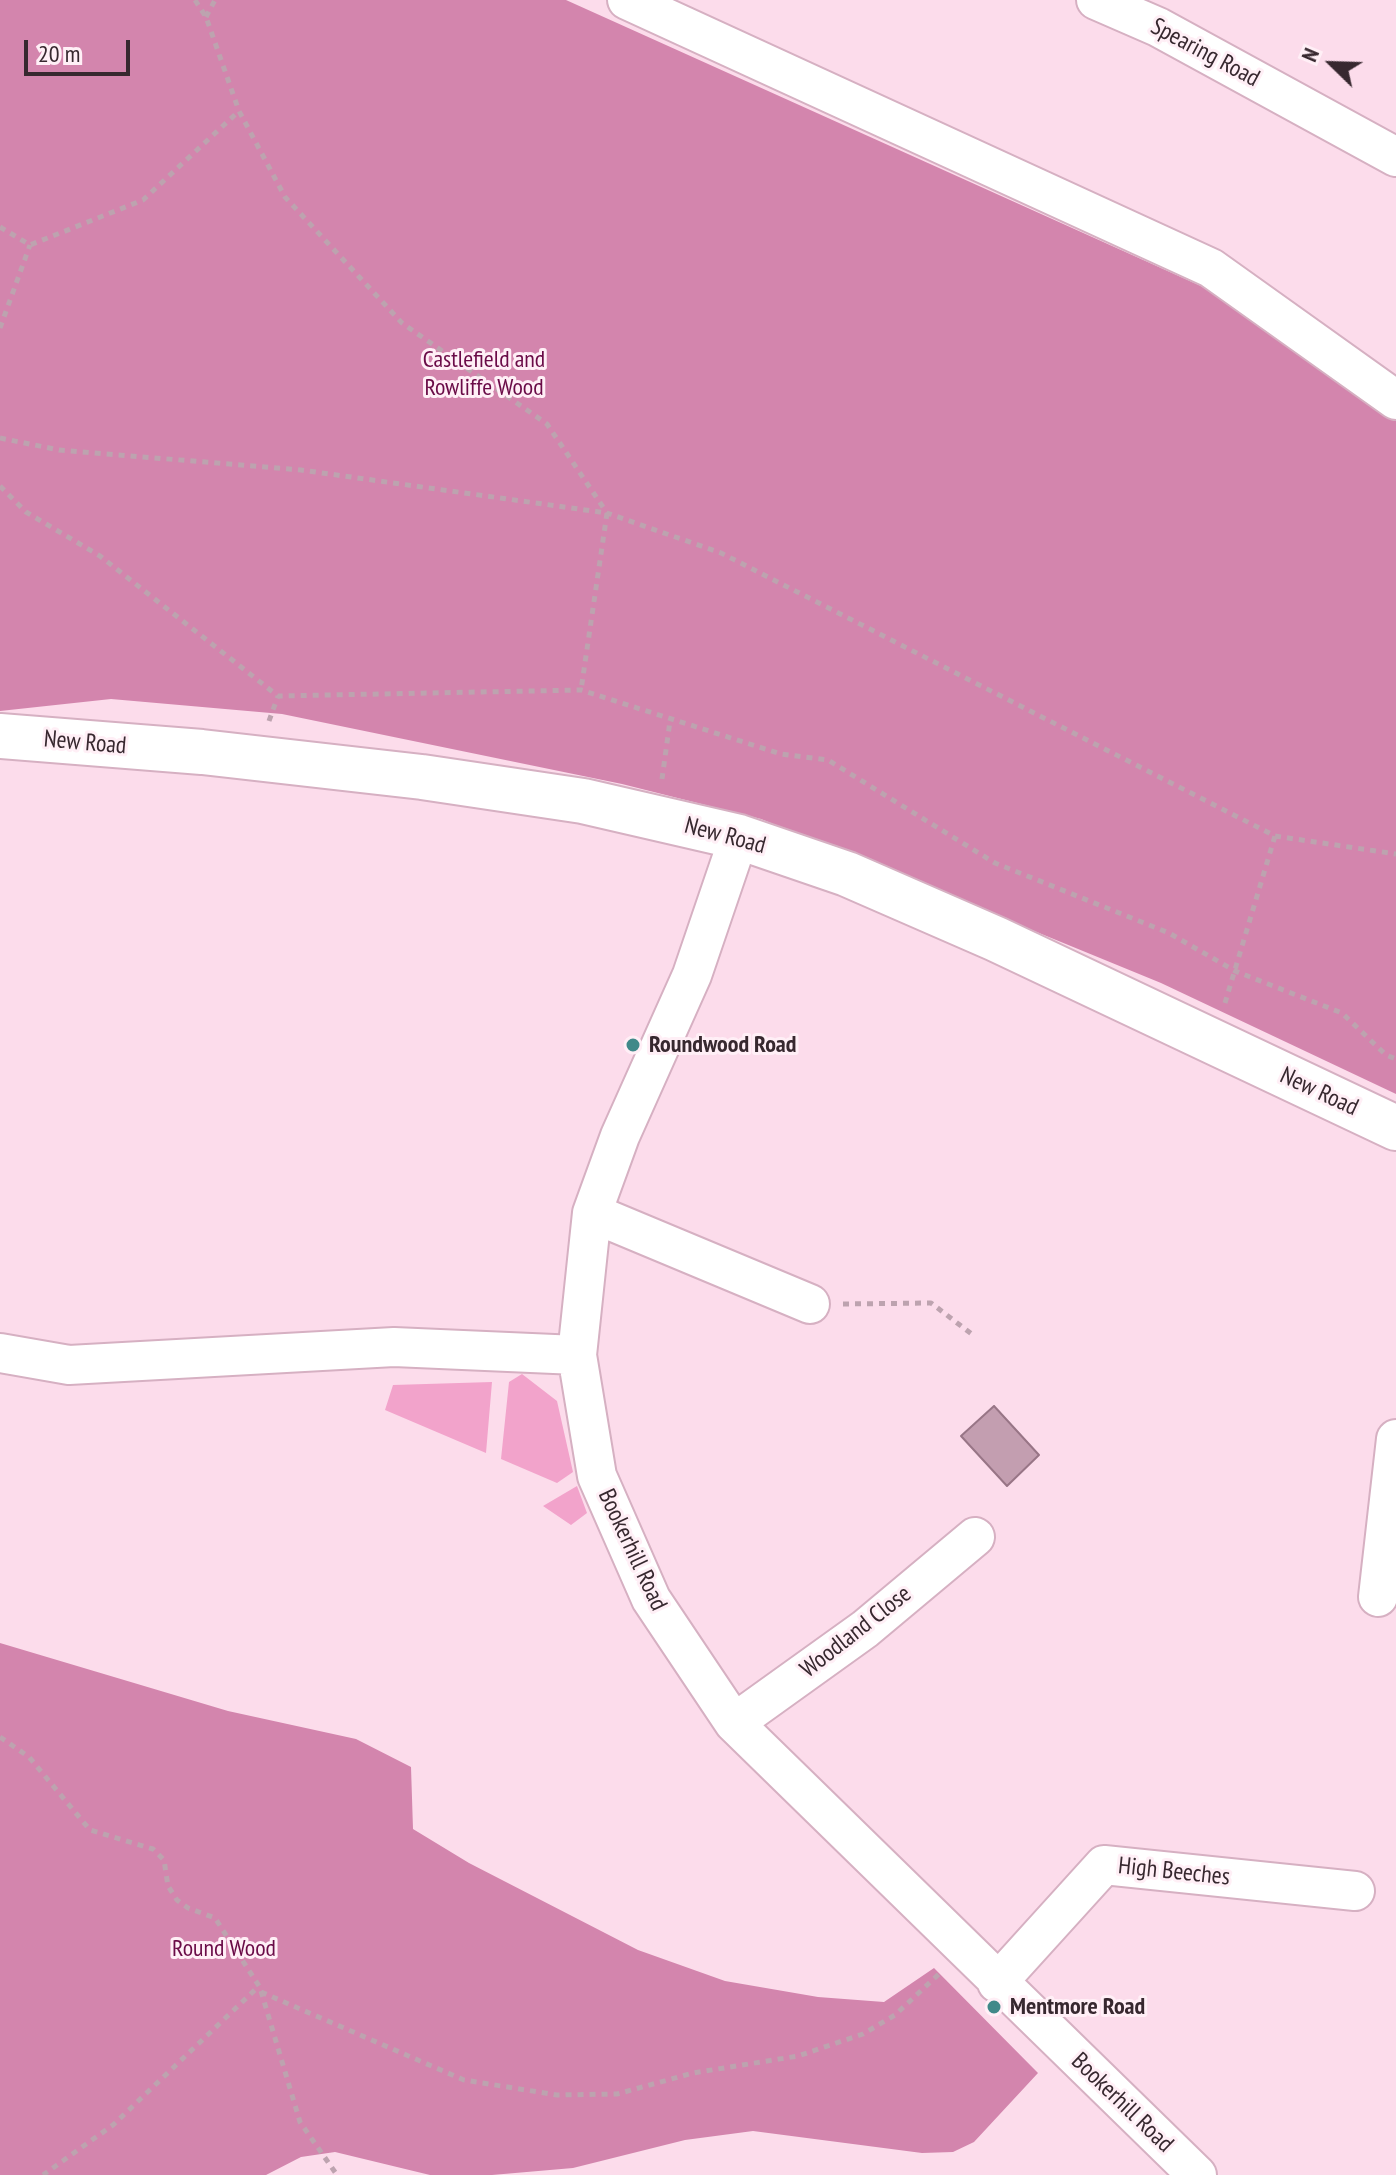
<!DOCTYPE html>
<html>
<head>
<meta charset="utf-8">
<style>
  body { margin:0 }
  #map { position:relative; width:1396px; height:2175px; overflow:hidden; background:#fcdceb; font-family:"PT Sans Narrow",sans-serif }
  canvas { display:block }
  .north { position:absolute; left:1292px; top:24px; width:80px; height:80px; -webkit-text-stroke:6px #ffeff6; paint-order:stroke; rotate:293deg; font-size:22px; font-weight:700; line-height:32px; text-align:center; color:#37282f }
  .north::after { content:''; display:block; margin:auto; width:28px; height:36px; background:#37282f; clip-path:polygon(50% 0,100% 100%,50% 72%,0 100%) }
  .scale { position:absolute; left:24px; top:40px; width:106px; height:36px; box-sizing:border-box; border:4px solid #37282f; border-top:0; padding-left:10px; font-size:24px; line-height:28px; white-space:nowrap; color:#37282f; -webkit-text-stroke:6px #ffeff6; paint-order:stroke }
</style>
</head>
<body>
<div id="map">
<canvas width="1396" height="2175"></canvas>
<div class="north">N</div>
<div class="scale">20 m</div>
</div>
<script>
const c = document.querySelector('canvas').getContext('2d');
c.lineJoin = 'round';
function fillPath(path, color) {
  c.fillStyle = color;
  c.fill(path, 'evenodd');
}
function toPath(rows) {
  const path = new Path2D();
  for (const r of rows) {
    path.moveTo(r[0], r[1]);
    for (let i = 2; i < r.length; i += 2) path.lineTo(r[i], r[i + 1]);
  }
  return path;
}
function strokePath(path, color, width, dash) {
  c.strokeStyle = color;
  c.lineWidth = width;
  c.lineCap = dash ? 'butt' : 'round';
  c.setLineDash(dash || []);
  c.stroke(path);
}
function write(font, color, halo, rows, align = 'center') {
  c.font = font + ' "PT Sans Narrow",sans-serif';
  c.lineWidth = 6;
  c.setLineDash([]);
  c.textBaseline = 'middle';
  c.strokeStyle = halo;
  c.fillStyle = color;
  for (const [text, x, y, turn = 0] of rows) {
    c.save();
    c.translate(x, y);
    c.rotate((+turn || 0) * Math.PI / 180);
    c.textAlign = isNaN(turn) ? turn : align;
    if (halo) c.strokeText(text, 0, 0);
    c.fillText(text, 0, 0);
    c.restore();
  }
}
const green = toPath([
  [522,1374,557,1401,573,1472,557,1483,501,1459,509,1382],
  [492,1382,486,1453,385,1410,393,1385],
  [577,1486,587,1513,571,1525,543,1506]
]);
const forest = toPath([
  [0,0,566,0,1201,286,1396,409,1396,1094,1161,983,761,819,622,784,282,714,111,699,0,711],
  [0,1643,228,1711,356,1739,411,1767,413,1829,469,1863,638,1950,725,1981,818,1997,884,2002,934,1968,1038,2073,974,2142,953,2152,922,2153,753,2131,685,2140,573,2168,492,2175,430,2175,335,2152,301,2157,266,2175,0,2175]
]);
const building = toPath([
  [994,1406,1039,1455,1007,1486,961,1436,994,1406]
]);
const path = toPath([
  [195,0,206,17,239,111],
  [206,17,215,0],
  [0,227,30,245,143,200,239,111,285,197,402,323,547,424,607,513,721,553,1275,836,1396,854],
  [0,328,30,245],
  [0,438,59,450,301,470,607,513,581,690],
  [0,486,26,512,100,556,278,696,581,690,781,754,828,760,995,863,1169,933,1235,971,1342,1013,1386,1055,1396,1059],
  [269,721,278,696],
  [662,779,670,721],
  [1225,1003,1275,836],
  [843,1304,931,1303,973,1335],
  [0,1737,29,1757,90,1830,153,1849,164,1860,168,1886,177,1900,188,1908,215,1918,259,1986,113,2125,43,2175],
  [261,1991,300,2122,337,2175],
  [261,1992,464,2080,557,2095,617,2094,693,2073,798,2056,863,2034,895,2015,940,1973]
]);
const minor = toPath([
  [627,0,1211,268,1396,400],
  [1096,0,1158,27,1396,157],
  [739,837,692,975,620,1136,592,1213,577,1355,597,1476,651,1599,734,1723,1197,2175],
  [592,1213,810,1304],
  [0,1353,69,1365,394,1347,577,1355],
  [1378,1597,1396,1439],
  [734,1723,865,1629,975,1537],
  [997,1983,1104,1865,1355,1891]
]);
const highway = toPath([
  [0,736,202,752,422,777,583,801,739,837,847,874,996,939,1396,1128]
]);
const markers = [
  [633,1045,8,"#408989"],
  [994,2007,8,"#408989"]
];
const streetNames = [
  ["Spearing Road",1205,53,28],
  ["New Road",85,743,5],
  ["New Road",725,836,15],
  ["New Road",1319,1092,25],
  ["Bookerhill Road",632,1550,65],
  ["Woodland Close",856,1632,-38],
  ["High Beeches",1174,1872,6],
  ["Bookerhill Road",1122,2103,44]
];
const parkNames = [
  ["Castlefield and",484,360],
  ["Rowliffe Wood",484,388],
  ["Round Wood",224,1949]
];
const poiNames = [
  ["Roundwood Road",649,1045],
  ["Mentmore Road",1010,2007]
];
fillPath(green, '#f2a3cb');
fillPath(forest, '#d385ad');
fillPath(building, '#c39eb0');
strokePath(building, '#987586', 2);
strokePath(minor, '#d6b0c2', 42);
strokePath(highway, '#d6b0c2', 48);
strokePath(path, '#bda3af', 5, [6, 6]);
strokePath(minor, '#fff', 38);
strokePath(highway, '#fff', 44);
for (const [x, y, r, color] of markers) {
  const dot = new Path2D();
  dot.arc(x, y, r, 0, 2 * Math.PI);
  c.fillStyle = color;
  c.fill(dot);
  strokePath(dot, '#ffeff6', 3);
}
write('24px', '#37282f', '#ffeff6', streetNames);
write('24px', '#6a0b47', '#ffeff6', parkNames);
write('bold 24px', '#37282f', '#ffeff6', poiNames, 'left');
</script>
</body>
</html>
